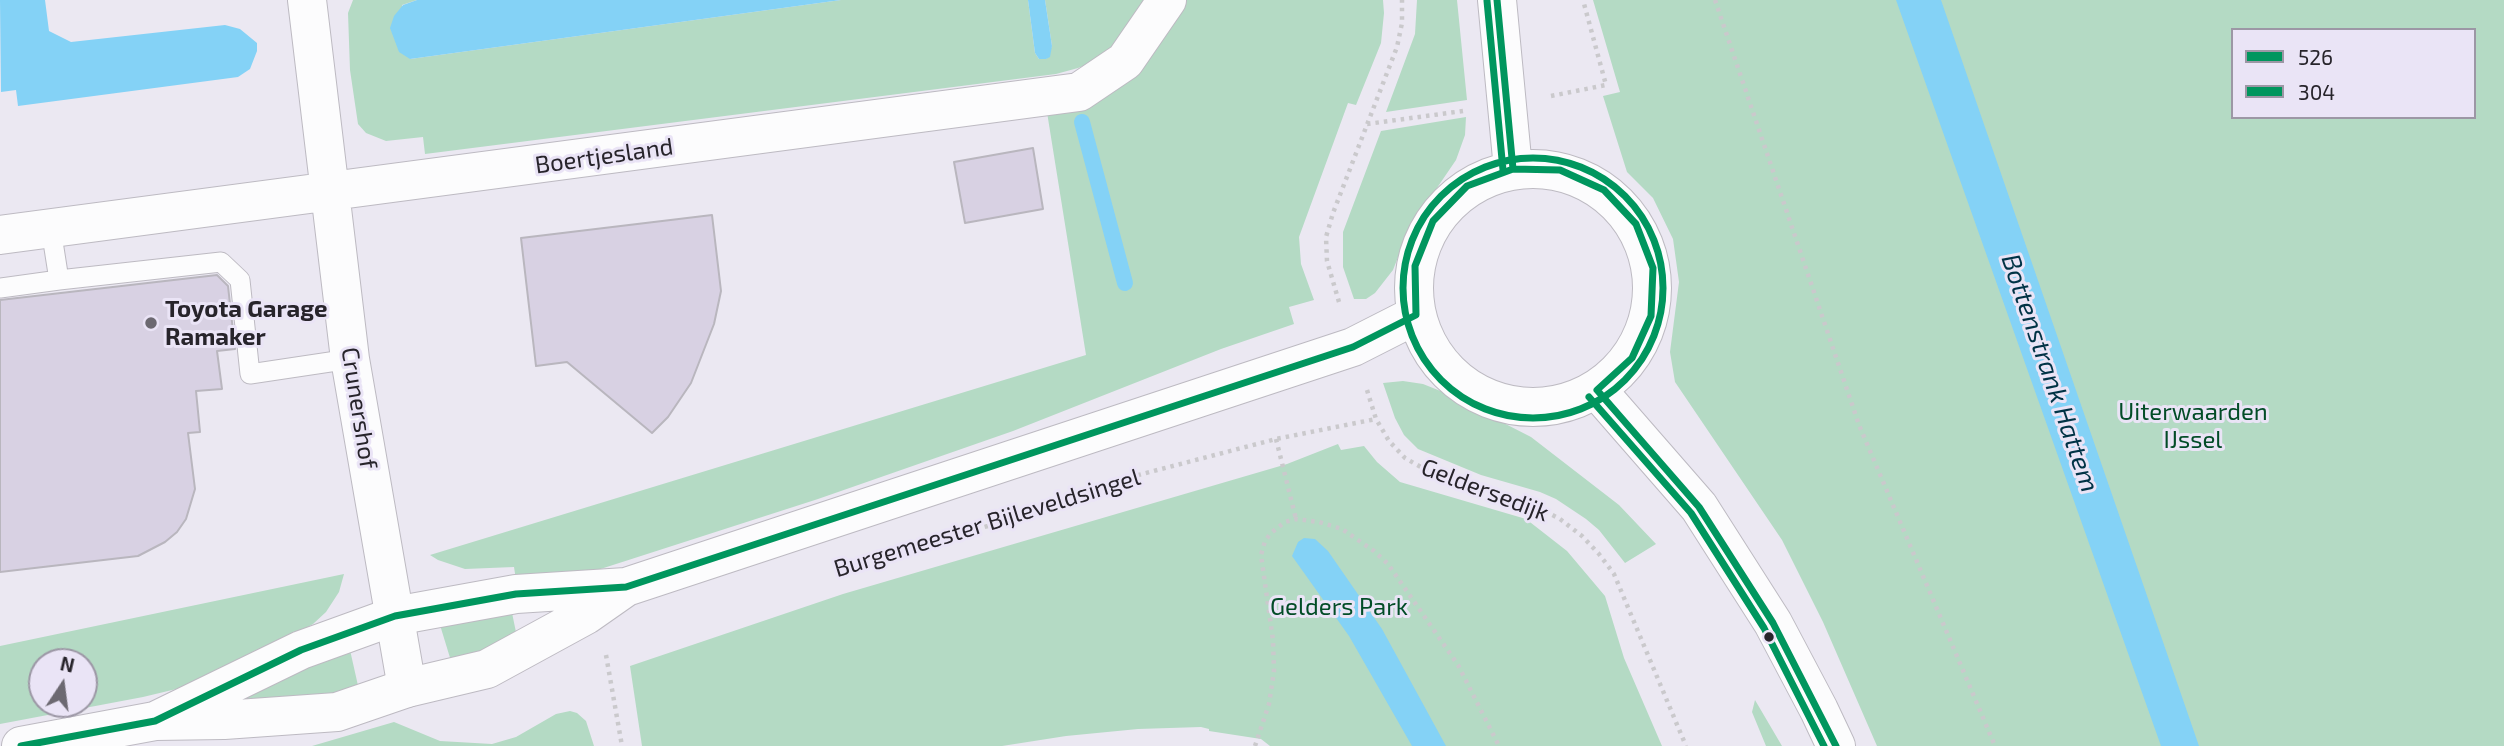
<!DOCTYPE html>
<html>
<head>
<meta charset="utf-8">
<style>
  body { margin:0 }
  #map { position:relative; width:2504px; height:746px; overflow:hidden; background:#ebe8f2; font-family:"Exo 2",sans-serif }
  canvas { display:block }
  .legend { position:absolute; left:2231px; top:28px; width:245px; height:91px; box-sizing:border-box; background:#eae4f6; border:2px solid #9c97a5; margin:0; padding:9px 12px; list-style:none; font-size:21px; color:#27242b }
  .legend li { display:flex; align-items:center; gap:14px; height:35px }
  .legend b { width:35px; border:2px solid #9c97a5 }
  .north { position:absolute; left:28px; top:648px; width:70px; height:70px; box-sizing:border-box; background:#eae4f6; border:2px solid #9c97a5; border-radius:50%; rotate:13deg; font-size:19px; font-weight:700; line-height:28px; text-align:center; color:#27242b }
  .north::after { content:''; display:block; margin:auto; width:24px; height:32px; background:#6c6971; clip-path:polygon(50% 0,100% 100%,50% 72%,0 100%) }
</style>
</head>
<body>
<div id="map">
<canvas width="2504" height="746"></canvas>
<ul class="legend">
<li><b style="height:9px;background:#00965e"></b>526</li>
<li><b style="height:9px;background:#00965e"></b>304</li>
</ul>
<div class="north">N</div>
</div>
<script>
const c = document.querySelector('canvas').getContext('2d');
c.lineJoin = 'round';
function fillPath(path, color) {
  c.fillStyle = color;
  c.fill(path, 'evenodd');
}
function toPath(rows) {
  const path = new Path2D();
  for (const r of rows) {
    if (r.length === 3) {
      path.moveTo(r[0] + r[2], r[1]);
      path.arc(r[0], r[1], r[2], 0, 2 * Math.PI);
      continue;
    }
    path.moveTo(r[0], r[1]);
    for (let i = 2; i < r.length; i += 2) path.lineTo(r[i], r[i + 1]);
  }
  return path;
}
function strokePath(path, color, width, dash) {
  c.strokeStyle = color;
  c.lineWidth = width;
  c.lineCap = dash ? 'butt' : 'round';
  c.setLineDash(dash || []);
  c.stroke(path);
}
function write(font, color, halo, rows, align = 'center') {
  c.font = font + ' "Exo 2",sans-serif';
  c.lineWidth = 6;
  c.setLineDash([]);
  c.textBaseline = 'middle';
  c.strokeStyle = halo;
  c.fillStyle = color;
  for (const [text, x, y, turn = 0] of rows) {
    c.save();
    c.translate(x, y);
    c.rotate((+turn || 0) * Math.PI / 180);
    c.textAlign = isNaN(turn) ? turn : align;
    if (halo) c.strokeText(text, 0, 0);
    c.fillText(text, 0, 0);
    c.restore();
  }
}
const green = toPath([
  [353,0,417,0,402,5,410,59,841,0,1028,0,1035,53,1039,59,1046,59,1052,46,1045,0,1147,0,1108,56,1078,68,1056,74,425,154,423,137,386,141,366,133,358,124,350,70,348,13],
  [1174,0,1383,0,1384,13,1381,43,1356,105,1348,103,1299,237,1301,264,1314,300,1289,307,1294,324,1221,349,1013,431,818,499,585,574,516,580,514,567,465,569,438,560,430,555,1086,355,1046,106],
  [1417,0,1457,0,1467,100,1386,112,1415,34],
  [1593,0,2504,0,2504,746,1877,746,1823,622,1782,540,1675,382,1670,352,1679,282,1673,239,1653,198,1627,172,1603,96,1620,92],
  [2233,30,2474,30,2474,117,2233,117],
  [1466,117,1465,135,1456,160,1409,229,1393,270,1375,293,1366,299,1354,299,1343,267,1343,232,1381,131],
  [1403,381,1423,384,1443,392,1531,437,1619,505,1656,544,1625,563,1599,530,1586,519,1556,499,1540,492,1481,475,1418,449,1404,435,1395,418,1383,383],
  [1338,444,1341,450,1364,446,1377,462,1400,482,1526,519,1567,551,1605,596,1624,658,1662,746,1270,746,1261,739,1209,731,1209,729,1201,727,1138,729,1066,736,1002,746,642,746,630,666,843,594,1287,464],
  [344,574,339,592,326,612,313,624,274,646,193,685,143,697,0,724,0,646],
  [42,662,84,662,84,704,42,704],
  [511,608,517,637,482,655,451,661,440,625],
  [350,650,359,690,249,704,247,697,249,691],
  [1755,700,1782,746,1766,746,1752,712],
  [570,711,577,713,586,721,594,746,312,746,394,722,440,741,492,744,516,737,556,714]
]);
const water = toPath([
  [0,0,45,0,49,31,71,42,225,25,240,29,257,43,257,51,250,69,238,77,18,106,16,90,1,92],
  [417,0,841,0,410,59,399,52,390,28,394,16,403,5],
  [1028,0,1045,0,1052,46,1050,57,1046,59,1039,59,1035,53],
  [1896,0,1941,0,2199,746,2161,746],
  [1304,538,1315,539,1328,551,1382,629,1446,746,1412,746,1349,636,1292,556,1298,542]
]);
const stream = toPath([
  [1082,122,1125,283]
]);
const building = toPath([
  [1033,148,1043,209,965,223,954,162,1033,148],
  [712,215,721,291,714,324,691,383,668,417,652,433,567,362,536,366,521,238,712,215],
  [217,275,228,286,235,349,217,351,222,389,196,391,200,432,188,433,195,489,186,519,177,532,165,542,138,556,0,572,0,300,217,275]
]);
const path = toPath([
  [1715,0,1859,425,1995,746],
  [1551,96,1606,85,1583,0],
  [1367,124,1463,111],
  [1339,302,1327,261,1326,237,1333,213,1397,47,1402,23,1402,0],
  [1367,390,1376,419,1389,441,1405,458,1426,470,1533,505,1560,519,1582,536,1599,554,1614,574,1686,746],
  [1276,439,1296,519],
  [878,556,999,523,1123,479,1276,439,1376,419],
  [606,655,622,746],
  [1255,746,1269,704,1274,671,1273,640,1261,555,1265,541,1271,533,1285,522,1296,519,1319,522,1342,529,1374,551,1388,564,1458,665,1499,746]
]);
const service = toPath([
  [51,229,59,280,221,262,240,280,250,374,350,359],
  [0,288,59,280]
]);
const minor = toPath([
  [307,0,350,359,407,688],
  [0,235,1079,92,1125,61,1167,0]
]);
const secondary = toPath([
  [1497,0,1513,169],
  [1533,288,119],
  [1597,390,1699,507,1773,623,1819,710,1836,746],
  [155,721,301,650,395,616,516,594,626,587,1353,347,1416,315],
  [21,746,155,721,224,720,337,712,407,688,487,669,586,615,626,587]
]);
const bus1 = toPath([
  [1497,0,1513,169],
  [21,746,155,721,301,650,395,616,516,594,626,587,1353,347,1416,315,1415,266,1433,221,1467,186,1513,169,1560,170,1604,190,1636,224,1653,268,1651,316,1632,358,1597,390,1699,507,1773,623,1836,746]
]);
const bus2 = toPath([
  [1487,1,1503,170],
  [1533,288,130],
  [1589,397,1691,513,1764,628,1824,746]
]);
const markers = [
  [151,323,7,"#6c6971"],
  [1769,637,6,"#27242b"]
];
const streetNames = [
  ["Boertjesland",604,156,-8],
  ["Crunershof",359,408,81],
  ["Geldersedijk",1485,490,21],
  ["Burgemeester Bijleveldsingel",987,523,-17]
];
const poiNames = [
  ["Toyota Garage",165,309],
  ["Ramaker",165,337]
];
const parkNames = [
  ["Uiterwaarden",2193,412],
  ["IJssel",2193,440],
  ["Gelders Park",1339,607]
];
const waterNames = [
  ["Bottenstrank Hattem",2050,373,71]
];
fillPath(green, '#b4dac4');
fillPath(water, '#84d2f6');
strokePath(stream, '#84d2f6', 16);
fillPath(building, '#d8d1e3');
strokePath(building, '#b9b6be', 2);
strokePath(service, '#bdbac2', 21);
strokePath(minor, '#bdbac2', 40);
strokePath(secondary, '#bdbac2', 40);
strokePath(path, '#cac9cc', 4.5, [3.5, 5]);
strokePath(service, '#fcfcfd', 19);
strokePath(minor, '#fcfcfd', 38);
strokePath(secondary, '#fcfcfd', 38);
strokePath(bus1, '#00965e', 7);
strokePath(bus2, '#00965e', 7);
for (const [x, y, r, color] of markers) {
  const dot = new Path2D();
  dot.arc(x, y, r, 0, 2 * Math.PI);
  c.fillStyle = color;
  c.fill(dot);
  strokePath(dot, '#eae4f6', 2.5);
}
write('24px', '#27242b', '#eae4f6', streetNames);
write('bold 24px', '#27242b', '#eae4f6', poiNames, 'left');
write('24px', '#024c27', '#eae4f6', parkNames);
write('italic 26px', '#003346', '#eae4f6', waterNames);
</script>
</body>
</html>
